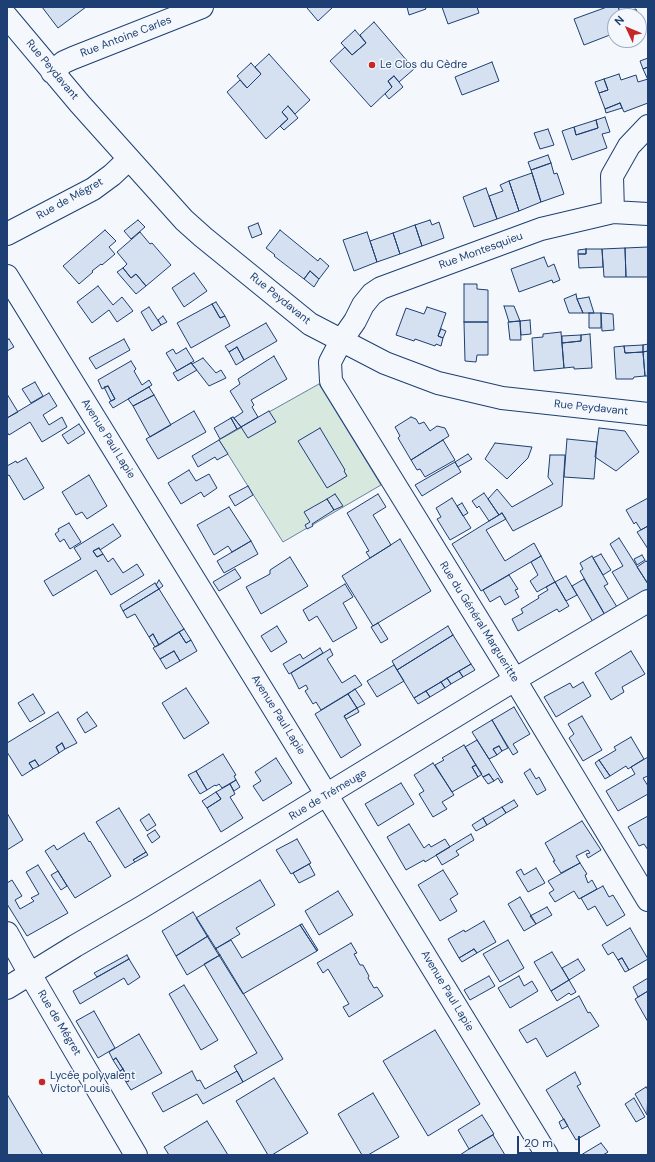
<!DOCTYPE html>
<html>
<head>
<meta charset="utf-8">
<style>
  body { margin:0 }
  #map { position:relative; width:655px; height:1162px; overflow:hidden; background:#f4f7fb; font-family:"DM Sans",sans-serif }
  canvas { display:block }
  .frame { position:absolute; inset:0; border:8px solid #1d3f73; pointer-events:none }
  .north { position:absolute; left:607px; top:8px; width:40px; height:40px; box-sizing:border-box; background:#f4f7fb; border:1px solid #9eadc5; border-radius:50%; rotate:314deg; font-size:11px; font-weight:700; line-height:16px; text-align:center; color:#1d3f73 }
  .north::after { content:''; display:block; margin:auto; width:14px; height:18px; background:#c62828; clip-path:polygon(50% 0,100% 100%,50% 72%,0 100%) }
  .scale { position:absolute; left:517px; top:1136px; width:63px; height:18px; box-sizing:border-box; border:2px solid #1d3f73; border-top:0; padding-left:5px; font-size:12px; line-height:14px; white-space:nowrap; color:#1d3f73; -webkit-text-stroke:3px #f4f7fb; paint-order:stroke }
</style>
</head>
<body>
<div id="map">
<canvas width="655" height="1162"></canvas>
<div class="frame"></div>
<div class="north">N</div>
<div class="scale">20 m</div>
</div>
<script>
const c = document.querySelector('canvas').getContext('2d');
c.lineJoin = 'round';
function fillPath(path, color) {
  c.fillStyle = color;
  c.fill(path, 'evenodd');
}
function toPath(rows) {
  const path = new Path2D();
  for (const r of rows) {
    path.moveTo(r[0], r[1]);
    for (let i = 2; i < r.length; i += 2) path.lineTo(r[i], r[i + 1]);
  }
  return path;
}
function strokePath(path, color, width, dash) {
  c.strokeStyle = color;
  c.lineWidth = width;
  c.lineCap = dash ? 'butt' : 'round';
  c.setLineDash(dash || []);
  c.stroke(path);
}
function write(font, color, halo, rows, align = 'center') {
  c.font = font + ' "DM Sans",sans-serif';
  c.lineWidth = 3;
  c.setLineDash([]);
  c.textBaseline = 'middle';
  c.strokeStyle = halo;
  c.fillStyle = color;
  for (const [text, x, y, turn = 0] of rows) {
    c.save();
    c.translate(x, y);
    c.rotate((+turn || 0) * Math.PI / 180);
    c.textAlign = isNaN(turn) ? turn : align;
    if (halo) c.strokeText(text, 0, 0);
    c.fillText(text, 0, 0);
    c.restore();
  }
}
const green = toPath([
  [319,384,381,485,283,542,219,440,319,384]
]);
const building = toPath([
  [42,7,86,7,58,28,42,7],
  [308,7,333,7,318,21,307,8,308,7],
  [407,7,425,7,426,9,409,15,407,7],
  [442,7,477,7,479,13,448,24,442,7],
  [607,7,618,7,622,16,615,16,615,33,584,45,574,19,607,7],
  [618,7,629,7,630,10,636,9,639,16,622,16,618,7],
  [374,22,414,69,399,82,394,76,388,81,392,87,371,107,330,61,345,47,352,55,366,43,360,35,374,22],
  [355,30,366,43,352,55,341,43,355,30],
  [269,54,310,100,295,114,288,106,282,112,288,119,266,139,227,92,240,80,247,88,261,74,255,67,269,54],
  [648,58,648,67,643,69,640,61,648,58],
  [492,62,499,81,462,95,455,77,492,62],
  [251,63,261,74,247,88,237,76,251,63],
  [648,67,648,80,643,69,648,67],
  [619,74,621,80,636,75,638,82,648,79,648,103,624,112,620,103,605,109,599,93,608,90,604,79,619,74],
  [394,76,403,87,389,99,385,94,392,87,388,81,394,76],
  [604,79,608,90,599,93,595,82,604,79],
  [620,103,622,108,606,113,605,109,620,103],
  [288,106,298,118,284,130,280,126,288,119,282,112,288,106],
  [605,117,610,132,602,134,607,148,572,160,562,131,574,127,576,135,598,128,596,120,605,117],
  [596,120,598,128,576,135,574,127,596,120],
  [548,129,554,145,540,149,534,133,548,129],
  [548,155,551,163,531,170,528,162,548,155],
  [551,163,554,174,557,173,564,194,541,202,531,170,551,163],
  [532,173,541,202,519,211,509,181,532,173],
  [509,181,519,211,497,219,489,196,503,191,500,185,509,181],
  [486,188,497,219,474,227,463,197,486,188],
  [138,220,145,227,131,239,124,231,138,220],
  [430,220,432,225,439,222,444,238,422,246,415,225,430,220],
  [258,223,262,234,252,238,248,227,258,223],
  [415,225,422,246,400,254,393,233,415,225],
  [105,230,116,241,109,247,115,254,102,265,101,264,92,271,93,272,79,284,63,266,105,230],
  [280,230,318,261,320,258,329,266,319,279,310,271,304,279,274,256,275,255,266,248,280,230],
  [140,232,150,244,152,243,171,265,146,286,136,274,131,278,123,268,127,264,117,252,140,232],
  [367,232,377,262,354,271,343,240,367,232],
  [393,233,400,254,377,262,370,241,393,233],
  [648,247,648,277,626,277,625,248,648,247],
  [625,248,626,277,604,277,602,249,625,248],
  [586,249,586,254,578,254,578,250,586,249],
  [586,249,602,249,603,267,579,268,578,254,586,254,586,249],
  [544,257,548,267,554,264,560,280,553,283,552,280,519,292,511,269,544,257],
  [123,268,131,278,136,274,146,286,136,294,117,272,123,268],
  [310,271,319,279,314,287,304,279,310,271],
  [194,273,207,291,184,307,172,288,194,273],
  [464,284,477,284,477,289,488,290,488,322,464,322,464,284],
  [98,286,113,305,122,297,133,311,117,322,109,310,92,323,77,302,98,286],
  [576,294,577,299,583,313,569,313,564,299,576,294],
  [589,297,594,313,583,313,577,299,589,297],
  [216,302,225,316,220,318,212,304,216,302],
  [212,304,220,318,225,316,230,326,191,348,177,323,212,304],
  [504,306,514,306,520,321,509,322,504,306],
  [149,307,161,325,152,331,141,312,149,307],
  [427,307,446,313,438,336,443,338,441,346,436,344,435,346,415,339,414,341,396,335,406,308,424,314,427,307],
  [589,313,601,313,601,328,589,328,589,313],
  [601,313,613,314,614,330,602,331,601,313],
  [163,316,167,322,161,325,158,320,163,316],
  [530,320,531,334,521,335,520,321,530,320],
  [520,321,521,340,510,340,508,322,520,321],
  [464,322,488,322,488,355,477,355,476,362,465,361,464,322],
  [266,323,277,341,244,360,237,347,229,352,225,346,266,323],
  [441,329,446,331,443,338,438,336,441,329],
  [561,332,564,368,534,371,532,338,543,337,543,334,561,332],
  [590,334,592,368,574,369,574,367,564,368,562,343,581,341,581,335,590,334],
  [581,335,581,341,562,343,562,336,581,335],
  [9,339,14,347,7,351,7,340,9,339],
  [124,339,130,350,96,369,89,358,124,339],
  [648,344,648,351,643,352,643,345,648,344],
  [643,345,643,352,625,353,624,346,643,345],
  [624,346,625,353,643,352,645,376,634,377,633,379,616,379,614,347,624,346],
  [237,347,244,360,236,365,229,352,237,347],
  [186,348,194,361,177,371,166,353,173,349,176,354,186,348],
  [648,351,648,376,645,376,643,352,648,351],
  [274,356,287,379,251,400,254,405,252,407,258,417,241,427,234,418,243,412,230,391,240,384,238,379,274,356],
  [203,358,216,373,221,370,226,378,209,386,192,364,203,358],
  [131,361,136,369,134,371,142,385,149,380,152,385,113,408,109,402,115,399,108,386,102,389,98,380,131,361],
  [191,363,197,370,178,381,173,373,191,363],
  [35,382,43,396,31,403,22,389,35,382],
  [108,386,115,399,111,401,104,387,108,386],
  [149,387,154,395,133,406,128,399,149,387],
  [49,393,57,406,43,415,49,425,62,417,67,427,42,442,30,422,9,435,7,432,7,418,49,393],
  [7,394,18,412,7,418,7,394],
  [154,395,171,425,150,437,133,406,154,395],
  [194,411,206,432,158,459,146,439,194,411],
  [269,411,276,422,248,438,241,427,269,411],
  [233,417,241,427,237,429,231,418,233,417],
  [411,417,416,419,419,424,424,422,430,431,437,426,445,428,449,436,411,460,398,438,400,436,395,427,411,417],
  [231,418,237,429,220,439,214,428,231,418],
  [79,424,85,433,68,444,62,435,79,424],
  [320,428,345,470,344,471,347,476,327,488,298,441,320,428],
  [599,428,625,431,639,452,616,471,595,457,599,428],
  [567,439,597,442,594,479,564,477,567,439],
  [219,440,228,454,217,460,215,457,198,467,192,456,219,440],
  [443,440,455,460,425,477,420,469,417,470,411,460,443,440],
  [495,443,532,447,528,458,507,479,485,459,495,443],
  [468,454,472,459,458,467,455,462,468,454],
  [550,455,565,455,562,506,513,531,502,513,499,515,488,499,497,489,512,507,553,484,548,477,550,455],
  [26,458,44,488,24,500,9,475,7,476,7,466,16,461,17,463,26,458],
  [455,462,461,472,422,496,415,485,455,462],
  [189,470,196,481,209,474,217,488,204,497,201,492,181,504,168,483,189,470],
  [89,475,107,506,87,519,82,512,76,515,62,492,89,475],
  [248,486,253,495,235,506,229,496,248,486],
  [484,493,499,515,489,521,479,506,477,508,472,501,484,493],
  [335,494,343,506,334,510,327,499,335,494],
  [378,494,386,507,373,515,391,545,370,558,366,552,369,551,347,513,378,494],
  [452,498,471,528,450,540,437,519,441,517,436,508,452,498],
  [648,498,648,526,641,530,636,522,634,524,626,510,648,498],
  [327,499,334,510,312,524,313,526,307,529,305,525,310,522,304,512,327,499],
  [462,503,468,513,463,516,457,506,462,503],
  [229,507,251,541,232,552,228,546,214,555,197,525,229,507],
  [502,513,506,519,486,530,505,561,534,543,541,556,481,591,452,544,502,513],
  [69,523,81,542,70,549,64,539,60,542,55,534,59,531,58,529,69,523],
  [113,524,121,536,100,550,99,548,93,551,97,557,103,554,108,562,113,558,123,573,137,564,144,575,111,595,96,570,53,596,44,581,81,559,74,548,113,524],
  [648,526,648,549,637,532,648,526],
  [619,538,648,584,648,589,629,600,612,572,623,566,610,544,619,538],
  [400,539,431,591,373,626,342,576,400,539],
  [251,541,258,554,224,573,217,561,251,541],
  [99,548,103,554,97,557,93,551,99,548],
  [601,554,611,570,603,575,593,558,601,554],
  [642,555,645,560,637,565,634,559,642,555],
  [541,556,555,582,537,592,530,581,538,575,531,562,541,556],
  [592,556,608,584,604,586,617,607,605,615,580,571,583,569,580,563,592,556],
  [290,557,308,586,261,614,246,587,270,574,270,570,290,557],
  [646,561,648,563,648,584,637,567,646,561],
  [235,569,241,578,219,591,213,582,235,569],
  [509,575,518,589,515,590,519,597,505,605,500,596,490,602,483,590,509,575],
  [566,576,577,595,566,601,555,582,566,576],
  [584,579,605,615,593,622,572,586,584,579],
  [159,580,163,586,159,589,156,585,159,580],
  [555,582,569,606,559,612,557,609,518,631,512,619,523,613,521,609,539,598,538,596,548,590,546,587,555,582],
  [155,583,159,589,123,611,120,605,155,583],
  [345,584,353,597,343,603,357,628,333,642,317,616,309,621,303,610,345,584],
  [159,589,184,629,159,645,153,634,149,637,135,614,127,618,123,611,159,589],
  [378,623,388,639,381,643,371,627,378,623],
  [277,626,287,642,271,652,261,636,277,626],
  [448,626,453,635,397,670,392,661,448,626],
  [184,629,191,640,186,643,179,632,184,629],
  [179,632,186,643,191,640,197,651,180,661,174,651,160,659,153,648,179,632],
  [153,634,159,645,155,647,149,637,153,634],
  [453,635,471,664,414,698,397,670,453,635],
  [320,648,323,653,289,674,283,664,300,654,303,659,320,648],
  [330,649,333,655,327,659,342,683,355,675,362,685,321,710,316,702,313,704,305,691,308,689,306,685,299,689,291,673,330,649],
  [174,651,180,661,166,669,160,659,174,651],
  [631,651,645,674,622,687,624,692,611,700,595,673,631,651],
  [471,664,475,670,463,677,459,671,471,664],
  [394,665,404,681,377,697,367,681,394,665],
  [459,671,463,677,451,684,447,678,459,671],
  [447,678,451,684,445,688,441,682,447,678],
  [441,682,445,688,430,697,426,691,441,682],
  [583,682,591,696,556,717,544,697,570,683,573,688,583,682],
  [186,688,209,723,184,739,162,703,186,688],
  [355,689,365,704,357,708,348,694,355,689],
  [426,691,430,697,418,704,414,698,426,691],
  [33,694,45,713,30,722,18,703,33,694],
  [348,694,357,708,344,716,361,745,341,758,315,714,348,694],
  [514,707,530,734,513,744,518,752,513,755,492,720,514,707],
  [357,708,359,712,346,719,344,716,357,708],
  [58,712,77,743,65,749,62,743,56,747,59,753,39,766,35,760,29,763,33,769,22,776,7,752,7,743,58,712],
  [87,712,97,726,85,733,77,719,87,712],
  [582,716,602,750,583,761,569,738,574,734,568,724,582,716],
  [492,720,508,748,502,751,499,746,493,749,497,755,489,759,472,732,492,720],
  [631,737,644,759,628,769,626,766,610,776,599,760,616,750,614,747,631,737],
  [477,740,489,759,503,782,501,783,498,778,494,781,489,774,483,777,465,747,477,740],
  [62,743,65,749,59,753,56,747,62,743],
  [464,745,476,765,472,767,478,777,452,792,435,765,444,760,442,758,464,745],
  [499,746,502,751,497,755,493,749,499,746],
  [223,754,236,775,234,776,236,780,222,788,219,784,216,786,215,785,207,790,196,771,223,754],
  [648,757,648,776,643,778,648,786,648,794,618,811,606,791,635,774,631,767,648,757],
  [276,758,292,783,263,801,253,786,261,781,255,772,276,758],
  [35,760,39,766,33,769,29,763,35,760],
  [599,760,610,776,605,779,595,763,599,760],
  [433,763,454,795,442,802,447,809,433,817,419,794,424,791,414,775,433,763],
  [476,765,482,774,478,777,472,767,476,765],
  [530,769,536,779,539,777,546,790,537,795,524,773,530,769],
  [196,771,207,790,200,794,188,775,196,771],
  [489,774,494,781,488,784,483,777,489,774],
  [236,780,240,787,234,791,230,784,236,780],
  [401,783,414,804,378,826,365,804,401,783],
  [230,784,235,794,230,797,243,818,221,832,207,808,221,799,216,792,230,784],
  [216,792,221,799,207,808,202,801,216,792],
  [514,800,518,806,506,813,502,807,514,800],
  [502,807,506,813,487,825,483,818,502,807],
  [119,808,146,852,133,860,135,862,125,868,96,822,119,808],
  [7,813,23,840,7,850,7,813],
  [149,814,156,825,147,831,140,820,149,814],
  [648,816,648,850,644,844,639,846,628,827,648,816],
  [483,818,487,825,476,831,472,825,483,818],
  [582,821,601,850,588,858,586,854,590,853,588,850,576,856,580,863,561,873,553,861,555,861,545,843,582,821],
  [409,824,424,848,429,844,431,847,445,839,450,847,425,862,424,860,406,870,387,837,409,824],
  [155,830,160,837,152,843,147,835,155,830],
  [84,833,89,842,90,841,111,876,75,898,45,851,54,845,57,850,84,833],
  [471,834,474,840,456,851,459,855,442,865,436,855,471,834],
  [297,839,311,863,291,874,276,850,297,839],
  [146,852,148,855,135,862,133,860,146,852],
  [580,863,587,874,585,875,588,883,592,880,597,889,579,899,574,891,555,902,549,893,554,890,548,881,580,863],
  [309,864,315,875,299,883,293,873,309,864],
  [38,865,68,913,27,936,7,904,7,883,12,880,22,896,15,900,20,909,34,901,31,898,39,894,26,872,38,865],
  [536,868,545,883,528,892,516,872,521,869,524,875,536,868],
  [443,870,458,894,450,899,457,911,440,921,418,885,443,870],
  [58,871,67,886,61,890,51,875,58,871],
  [260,880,275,905,236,928,240,934,215,949,196,918,260,880],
  [603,886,609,897,613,895,625,915,607,926,595,906,588,910,581,898,603,886],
  [338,891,353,915,319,935,305,911,338,891],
  [520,897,536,924,524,931,508,904,520,897],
  [547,907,552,915,536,924,530,916,547,907],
  [193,912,208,936,176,956,162,931,193,912],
  [484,921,496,942,477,953,474,949,459,958,448,939,464,930,465,932,484,921],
  [302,924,318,950,317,951,300,925,302,924],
  [300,925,317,951,243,994,215,949,231,940,242,958,300,925],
  [630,928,648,959,629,970,622,958,618,960,613,952,608,955,602,945,630,928],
  [208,936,220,955,187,975,176,956,208,936],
  [508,940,524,968,500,982,483,954,508,940],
  [351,943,357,953,354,954,360,965,363,965,369,976,368,978,374,988,377,987,383,996,349,1017,343,1007,349,1004,328,969,323,973,317,963,351,943],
  [474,949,477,953,462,962,459,958,474,949],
  [552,952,569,980,551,991,534,962,552,952],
  [127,955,129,959,97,977,94,973,127,955],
  [220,955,283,1059,243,1082,234,1066,257,1053,204,964,220,955],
  [622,958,629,970,625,972,618,960,622,958],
  [129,959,140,977,128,985,124,978,80,1004,73,991,129,959],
  [578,959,585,970,569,980,562,968,578,959],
  [489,976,495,986,470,1000,464,990,489,976],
  [519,976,524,986,532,981,538,991,510,1008,498,988,519,976],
  [648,978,648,991,638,997,633,987,648,978],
  [569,980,576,992,571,995,569,993,557,1001,551,991,569,980],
  [184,985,218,1040,201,1050,169,994,184,985],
  [648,991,648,1022,635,999,648,991],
  [579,996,588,1013,590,1012,599,1026,547,1057,536,1038,527,1043,519,1030,579,996],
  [94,1011,115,1048,98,1058,76,1021,94,1011],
  [435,1030,480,1104,428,1136,383,1061,435,1030],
  [139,1034,162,1073,131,1090,126,1082,129,1081,123,1069,116,1058,113,1060,109,1052,139,1034],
  [116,1058,123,1069,120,1071,113,1060,116,1058],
  [123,1069,129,1081,126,1082,120,1071,123,1069],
  [192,1071,197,1081,200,1080,205,1089,237,1071,243,1082,203,1104,197,1094,163,1112,152,1093,192,1071],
  [575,1072,581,1084,577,1086,600,1126,576,1140,546,1090,575,1072],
  [274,1078,308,1133,272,1155,268,1155,236,1101,274,1078],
  [646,1087,648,1090,647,1115,635,1094,646,1087],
  [373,1093,399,1137,368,1155,362,1155,338,1114,373,1093],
  [7,1094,43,1155,7,1155,7,1094],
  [634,1098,645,1117,636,1122,625,1104,634,1098],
  [482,1115,494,1134,469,1149,458,1130,482,1115],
  [564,1119,568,1126,562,1129,559,1122,564,1119],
  [207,1121,228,1155,169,1155,164,1147,207,1121],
  [493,1135,505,1155,460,1155,469,1149,493,1135],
  [601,1143,608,1152,603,1155,581,1155,601,1143]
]);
const minor = toPath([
  [7,17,80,104,184,220,203,237,310,324,385,363,438,383,502,398,648,414],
  [52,72,64,62,73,58,202,7],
  [613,212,612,176,629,146,648,126],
  [648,214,613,212,541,229,381,288,372,294,363,305,355,321,341,341,330,362,331,381,506,665,648,900],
  [7,234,93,189,112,175,129,159],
  [7,276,271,704,547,1155],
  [7,933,30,974,136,1155],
  [7,988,75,946,142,907,526,673,648,601]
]);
const markers = [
  [372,65,4,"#c62828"],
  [42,1082,4,"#c62828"]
];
const streetNames = [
  ["Rue Antoine Carles",126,37,-21],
  ["Rue Peydavant",52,70,50],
  ["Rue de Mégret",70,199,-29],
  ["Rue Montesquieu",481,251,-20],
  ["Rue Peydavant",280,299,39],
  ["Rue Peydavant",591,408,6],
  ["Avenue Paul Lapie",108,439,58],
  ["Rue du Général Margueritte",479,622,58],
  ["Avenue Paul Lapie",278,715,58],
  ["Rue de Trémeuge",328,795,-31],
  ["Avenue Paul Lapie",447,991,59],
  ["Rue de Mégret",59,1023,59]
];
const poiNames = [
  ["Le Clos du Cèdre",380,65],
  ["Lycée polyvalent",50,1076],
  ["Victor Louis",50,1089]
];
fillPath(green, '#d7e8df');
strokePath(green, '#687fa3', 1);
fillPath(building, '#d5e0f0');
strokePath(building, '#1d3f73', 1);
strokePath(minor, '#1d3f73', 24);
strokePath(minor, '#f4f7fb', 22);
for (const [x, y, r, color] of markers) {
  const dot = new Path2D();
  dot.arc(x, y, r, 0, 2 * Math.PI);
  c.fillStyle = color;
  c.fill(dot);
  strokePath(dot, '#f4f7fb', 1.5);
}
write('11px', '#1d3f73', '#f4f7fb', streetNames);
write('11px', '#1d3f73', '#f4f7fb', poiNames, 'left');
</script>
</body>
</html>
